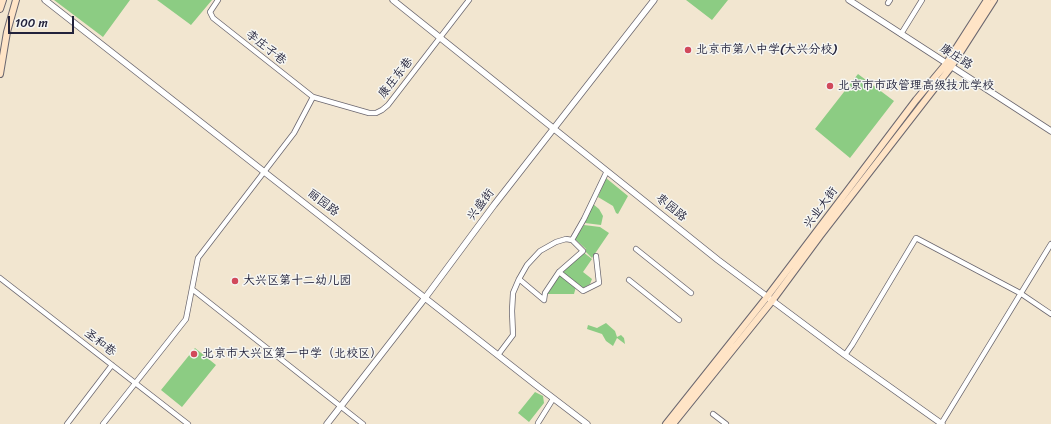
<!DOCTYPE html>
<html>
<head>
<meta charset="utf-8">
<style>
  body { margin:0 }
  #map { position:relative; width:1051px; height:424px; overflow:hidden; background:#f2e6d0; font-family:Sriracha,sans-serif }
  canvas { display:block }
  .scale { position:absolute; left:8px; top:16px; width:66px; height:18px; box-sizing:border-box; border:2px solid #22223b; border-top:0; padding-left:5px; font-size:12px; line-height:14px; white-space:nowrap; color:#22223b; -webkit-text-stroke:3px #f6f6f2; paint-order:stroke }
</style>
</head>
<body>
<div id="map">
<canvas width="1051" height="424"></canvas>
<div class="scale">100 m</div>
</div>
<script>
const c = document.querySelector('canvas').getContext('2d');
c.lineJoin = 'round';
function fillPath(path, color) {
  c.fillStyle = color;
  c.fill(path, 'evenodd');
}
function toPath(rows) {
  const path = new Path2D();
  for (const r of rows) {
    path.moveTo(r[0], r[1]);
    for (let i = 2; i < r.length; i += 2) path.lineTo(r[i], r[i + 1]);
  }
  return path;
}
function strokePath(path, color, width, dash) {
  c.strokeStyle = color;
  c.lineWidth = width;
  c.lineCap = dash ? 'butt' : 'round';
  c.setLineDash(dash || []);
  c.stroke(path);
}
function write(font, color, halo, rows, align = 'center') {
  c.font = font + ' Sriracha,"LXGW WenKai TC",sans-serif';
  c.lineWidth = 3;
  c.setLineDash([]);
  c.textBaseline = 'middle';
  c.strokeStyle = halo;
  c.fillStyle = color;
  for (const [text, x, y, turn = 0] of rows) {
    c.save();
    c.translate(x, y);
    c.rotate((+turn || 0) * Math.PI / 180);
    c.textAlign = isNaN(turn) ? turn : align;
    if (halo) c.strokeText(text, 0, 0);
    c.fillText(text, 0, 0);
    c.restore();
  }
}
const green = toPath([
  [54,0,130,0,103,37],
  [157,0,212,0,191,25],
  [686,0,728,0,712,20],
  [858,74,894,101,850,158,815,129],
  [606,178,628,196,618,214,616,213,613,206,598,197],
  [593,204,599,209,603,216,601,225,585,223],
  [584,225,600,227,609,233,592,258,585,251,586,249,575,239],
  [583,252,592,259,583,272,592,279,590,284,583,288,561,271],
  [559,274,576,287,574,294,547,294],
  [606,323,615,331,617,337,621,335,624,338,625,344,617,338,613,346,606,341,602,334,587,329,588,325,597,328],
  [195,348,216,365,182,407,161,390],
  [535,392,543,396,544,403,529,422,518,413]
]);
const minor = toPath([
  [218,0,210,12,213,18,313,97,369,113,376,113,382,110,388,105,469,0],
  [888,3,890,0],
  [901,34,922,0],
  [636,249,691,293],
  [559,272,583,251,572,240],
  [0,278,188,424],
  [519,279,544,300],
  [629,280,679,320],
  [192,289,363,424],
  [544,300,545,293,559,272,583,291,599,283,596,256],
  [498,355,513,335,512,311,513,293,519,279,527,265,540,251,556,242,566,239,572,240,584,219,607,171],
  [845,355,852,345,916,238,1020,293,1051,314],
  [713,414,726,424],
  [538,423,553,399],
  [67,424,112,365],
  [103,424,186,319,198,258,294,133,313,97],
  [941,424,1051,244]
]);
const tertiary = toPath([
  [45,0,536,385,587,424],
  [393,0,718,260,845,355,942,424],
  [849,0,1051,131],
  [327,424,425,298,494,205,654,0]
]);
const secondary = toPath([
  [0,9,3,0],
  [0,74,7,32,16,0],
  [666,424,767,297,916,100,946,64,987,0],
  [673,424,772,301,820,236,951,67,994,0]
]);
const markers = [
  [688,50,4,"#d1495b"],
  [830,86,4,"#d1495b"],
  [235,281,4,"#d1495b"],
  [194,354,4,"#d1495b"]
];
const streetNames = [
  ["李庄子巷",266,48,38],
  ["康庄路",956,57,33],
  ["康庄东巷",396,78,-52],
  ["丽园路",323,203,38],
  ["兴盛街",481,205,-53],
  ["枣园路",671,208,39],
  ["兴业大街",821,208,-53],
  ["圣和巷",100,343,38]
];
const poiNames = [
  ["北京市第八中学(大兴分校)",696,50],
  ["北京市市政管理高级技术学校",838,86],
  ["大兴区第十二幼儿园",243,281],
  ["北京市大兴区第一中学（北校区）",202,354]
];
fillPath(green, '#8ccc83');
strokePath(minor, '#6b676f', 6);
strokePath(tertiary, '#6b676f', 7);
strokePath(secondary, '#6b676f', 8);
strokePath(minor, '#fff', 4.5);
strokePath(tertiary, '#fff', 5.5);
strokePath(secondary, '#ffe4c6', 6);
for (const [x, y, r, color] of markers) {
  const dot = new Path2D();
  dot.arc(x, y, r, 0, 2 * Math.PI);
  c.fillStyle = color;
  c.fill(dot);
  strokePath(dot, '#f6f6f2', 1.5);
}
write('12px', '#22223b', '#f6f6f2', streetNames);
write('12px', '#22223b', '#f6f6f2', poiNames, 'left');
</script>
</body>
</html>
